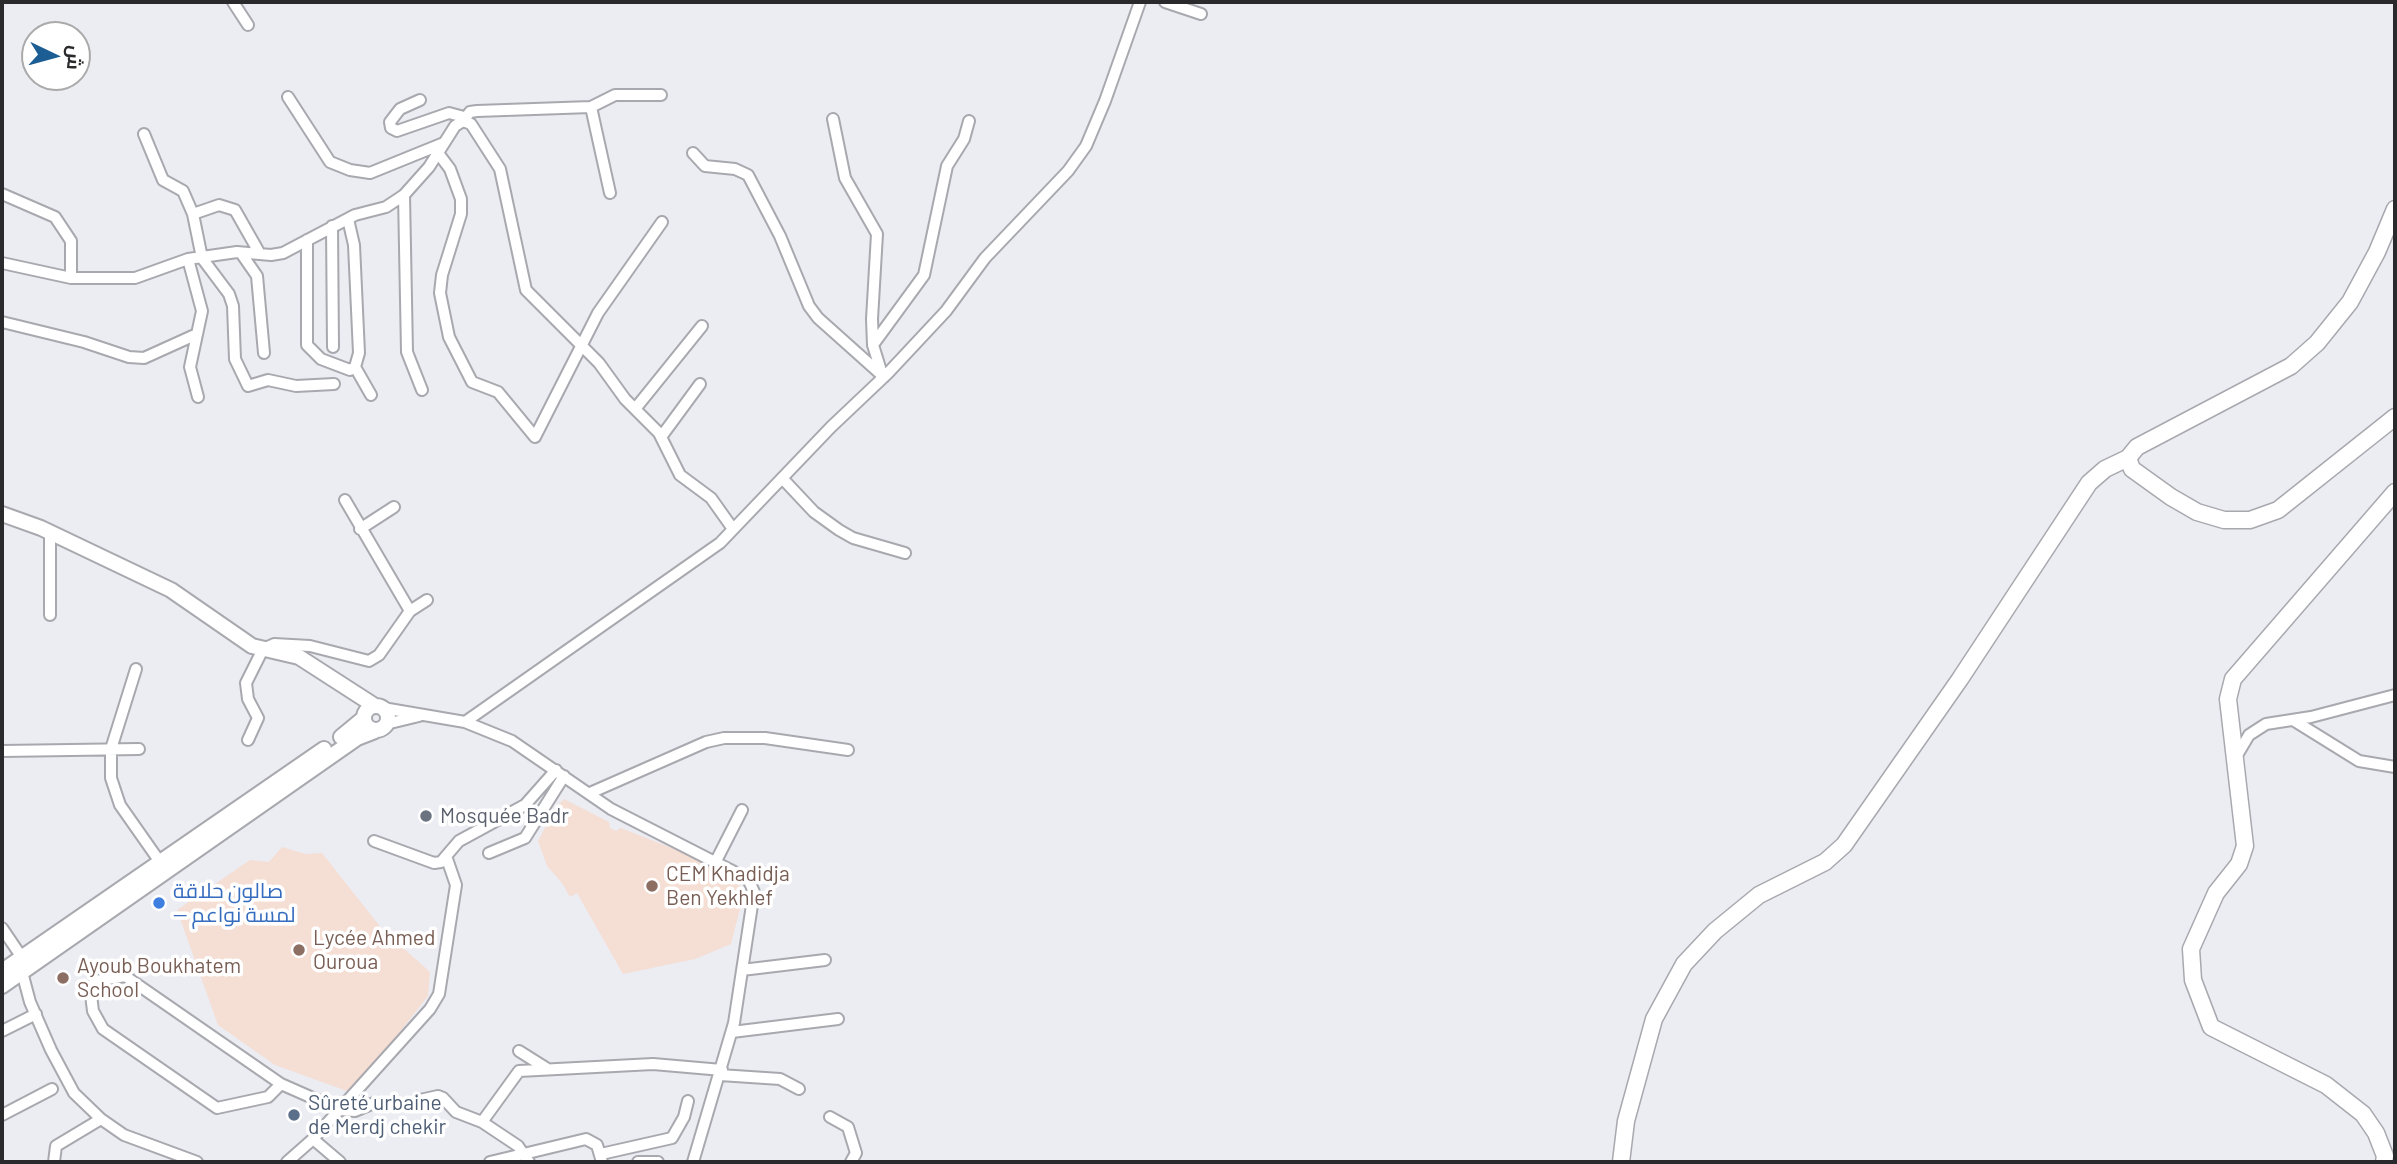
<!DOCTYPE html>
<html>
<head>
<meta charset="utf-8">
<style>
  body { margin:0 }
  #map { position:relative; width:2397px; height:1164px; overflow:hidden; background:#ececf3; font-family:Barlow,Cairo,sans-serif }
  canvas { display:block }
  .frame { position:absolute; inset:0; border:4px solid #2a2a2d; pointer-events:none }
  .north { position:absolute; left:21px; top:21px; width:70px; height:70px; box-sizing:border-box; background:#fff; border:2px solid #aaaaab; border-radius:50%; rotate:95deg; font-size:19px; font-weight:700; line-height:28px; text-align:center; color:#2a2a2d }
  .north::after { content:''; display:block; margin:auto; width:24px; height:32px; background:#1c5d93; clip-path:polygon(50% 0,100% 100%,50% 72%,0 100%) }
</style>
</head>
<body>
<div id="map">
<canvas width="2397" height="1164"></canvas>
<div class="frame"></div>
<div class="north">ش</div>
</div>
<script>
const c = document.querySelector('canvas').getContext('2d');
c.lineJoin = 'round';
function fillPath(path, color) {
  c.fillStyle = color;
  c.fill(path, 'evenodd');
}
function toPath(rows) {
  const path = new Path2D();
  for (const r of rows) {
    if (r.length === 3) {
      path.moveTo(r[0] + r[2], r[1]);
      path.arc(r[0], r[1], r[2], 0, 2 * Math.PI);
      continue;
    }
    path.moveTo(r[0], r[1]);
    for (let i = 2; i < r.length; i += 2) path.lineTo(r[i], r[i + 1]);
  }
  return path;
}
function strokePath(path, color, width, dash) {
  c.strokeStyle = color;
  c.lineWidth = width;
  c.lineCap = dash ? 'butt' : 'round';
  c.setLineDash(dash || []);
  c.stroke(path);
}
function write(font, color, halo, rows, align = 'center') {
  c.font = font + ' Barlow,Cairo,sans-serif';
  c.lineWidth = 7;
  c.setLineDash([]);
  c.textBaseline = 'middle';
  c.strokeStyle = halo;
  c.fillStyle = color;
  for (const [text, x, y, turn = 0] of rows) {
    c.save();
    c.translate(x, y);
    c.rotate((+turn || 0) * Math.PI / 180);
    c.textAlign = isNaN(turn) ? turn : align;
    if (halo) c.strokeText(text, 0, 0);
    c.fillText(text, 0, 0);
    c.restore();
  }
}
const education = toPath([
  [564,799,609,822,610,828,616,831,621,828,692,856,745,889,731,944,695,959,623,974,577,893,570,897,562,883,547,866,538,841,556,807],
  [282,847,305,854,322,853,382,929,430,972,428,996,377,1061,347,1091,275,1065,218,1025,177,910,250,860,269,862]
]);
const minor = toPath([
  [233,2,248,25],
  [1165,2,1201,14],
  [288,97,330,162,350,170,370,173,444,143],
  [420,100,400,109,390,122,391,128,397,131,449,113,464,117],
  [591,107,610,193],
  [833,119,845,178,877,234,872,319,873,345,881,371],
  [463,121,470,112,477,111,591,107,615,95,661,95],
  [144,134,163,180,183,191,193,214,202,258,229,294,233,306,235,359,248,386,268,380,296,386,334,384],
  [438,153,450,169,461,199,461,214,442,275,440,293,449,337,472,382,498,392,535,437,598,313,662,222],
  [693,153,705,166,735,169,748,175,780,236,809,306,818,318,884,377],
  [2,194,55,217,71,241,71,278],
  [404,195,407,352,422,390],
  [193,214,219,205,235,210,260,254],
  [332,226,333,347],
  [307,240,307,345,321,359,350,370,355,367,359,353,354,245,348,219],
  [241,253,257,276,264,353],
  [188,259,202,311,190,367,198,397],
  [2,263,71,278,135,278,188,259,237,252,271,255,283,253,355,215,386,207,404,195,429,167,455,126,463,121,471,124,500,169,526,290,599,363,625,399,659,433,680,475,711,498,733,529],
  [2,322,84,342,129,357,144,358,197,334],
  [875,342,924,275,947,166,964,139,969,121],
  [355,367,371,395],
  [635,409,702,326],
  [661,437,700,384],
  [782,478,814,512,839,530,853,538,905,553],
  [345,500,410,611],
  [360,529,394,507],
  [50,532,50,615],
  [136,669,111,749,111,778,120,805,160,862],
  [383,708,465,722,512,741,611,809,748,879,754,892,734,1023,693,1162],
  [2293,720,2359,761,2395,767],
  [465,722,720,543,831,427,888,373,946,311,985,258,1068,171,1086,146,1105,101,1140,2],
  [386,724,419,716],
  [248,740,258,718,248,699,246,683,263,649,274,644,310,646,369,661,379,655,410,611,427,600],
  [2,751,139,749],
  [2236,757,2249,735,2266,724,2311,717,2395,695],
  [590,793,706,742,724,738,765,738,848,750],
  [374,841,434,863,441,862,459,841,525,805,556,770],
  [489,853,525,838,564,776],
  [716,861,742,810],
  [2,928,25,962],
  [742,970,825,960],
  [22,972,30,1002,51,1050,74,1093,101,1119,124,1135,197,1162],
  [2,1031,36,1014],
  [732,1032,838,1019],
  [519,1051,546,1068],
  [720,1075,780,1079,799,1089],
  [281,1084,268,1097,217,1108,103,1029,93,1011,90,987,96,981,125,976,281,1084,340,1110,355,1111,374,1103],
  [420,1100,438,1096,443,1098,456,1112,482,1122,518,1146,529,1162],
  [2,1115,52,1089],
  [830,1117,848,1127,856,1153,851,1162],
  [482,1122,519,1071,653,1064,722,1070],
  [313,1139,340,1162],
  [601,1154,672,1138,684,1117,688,1101],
  [54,1162,56,1146,101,1119],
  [287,1162,313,1139,430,1009,439,994,456,885,446,856],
  [490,1162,586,1139,597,1145,602,1162],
  [638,1162,658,1162]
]);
const tertiary = toPath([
  [2,514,41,528,171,590,252,646,299,657,375,706],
  [376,718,12],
  [341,737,364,718],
  [2,971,324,749],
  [2,986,357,738,375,731]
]);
const secondary = toPath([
  [2395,209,2377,252,2350,302,2317,343,2291,366,2137,447,2128,458,2132,469,2171,497,2197,512,2224,520,2250,520,2278,510,2395,417],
  [1621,1162,1626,1121,1654,1019,1684,964,1715,931,1759,895,1825,862,1844,845,1960,679,2089,483,2105,469,2128,458],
  [2384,1162,2385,1156,2376,1133,2363,1114,2326,1085,2211,1027,2193,980,2191,949,2216,893,2239,864,2245,846,2228,699,2233,679,2395,492]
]);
const markers = [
  [426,816,7,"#6b7280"],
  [652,886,7,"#8d6e63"],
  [159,903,7,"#3f7fe0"],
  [299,950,7,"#8d6e63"],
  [63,978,7,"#8d6e63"],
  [294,1115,7,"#5c6f8a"]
];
const worshipNames = [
  ["Mosquée Badr",440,816]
];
const educationNames = [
  ["CEM Khadidja",666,874],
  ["Ben Yekhlef",666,898],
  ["Lycée Ahmed",313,938],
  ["Ouroua",313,962],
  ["Ayoub Boukhatem",77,966],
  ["School",77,990]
];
const shopNames = [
  ["صالون حلاقة",173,891],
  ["— لمسة نواعم",173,915]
];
const serviceNames = [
  ["Sûreté urbaine",308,1103],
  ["de Merdj chekir",308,1127]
];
fillPath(education, '#f5ded3');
strokePath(minor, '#a8a8af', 14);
strokePath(tertiary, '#a8a8af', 18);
strokePath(secondary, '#a8a8af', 19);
strokePath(minor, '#fff', 10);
strokePath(tertiary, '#fff', 14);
strokePath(secondary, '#fff', 16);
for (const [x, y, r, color] of markers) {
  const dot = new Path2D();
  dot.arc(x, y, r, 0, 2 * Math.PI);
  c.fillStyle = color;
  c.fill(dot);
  strokePath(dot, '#fff', 2.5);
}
write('21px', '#5b616d', '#fff', worshipNames, 'left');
write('21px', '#785e54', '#fff', educationNames, 'left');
write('21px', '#366cbe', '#fff', shopNames, 'left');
write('21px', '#4e5e75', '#fff', serviceNames, 'left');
</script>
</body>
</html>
